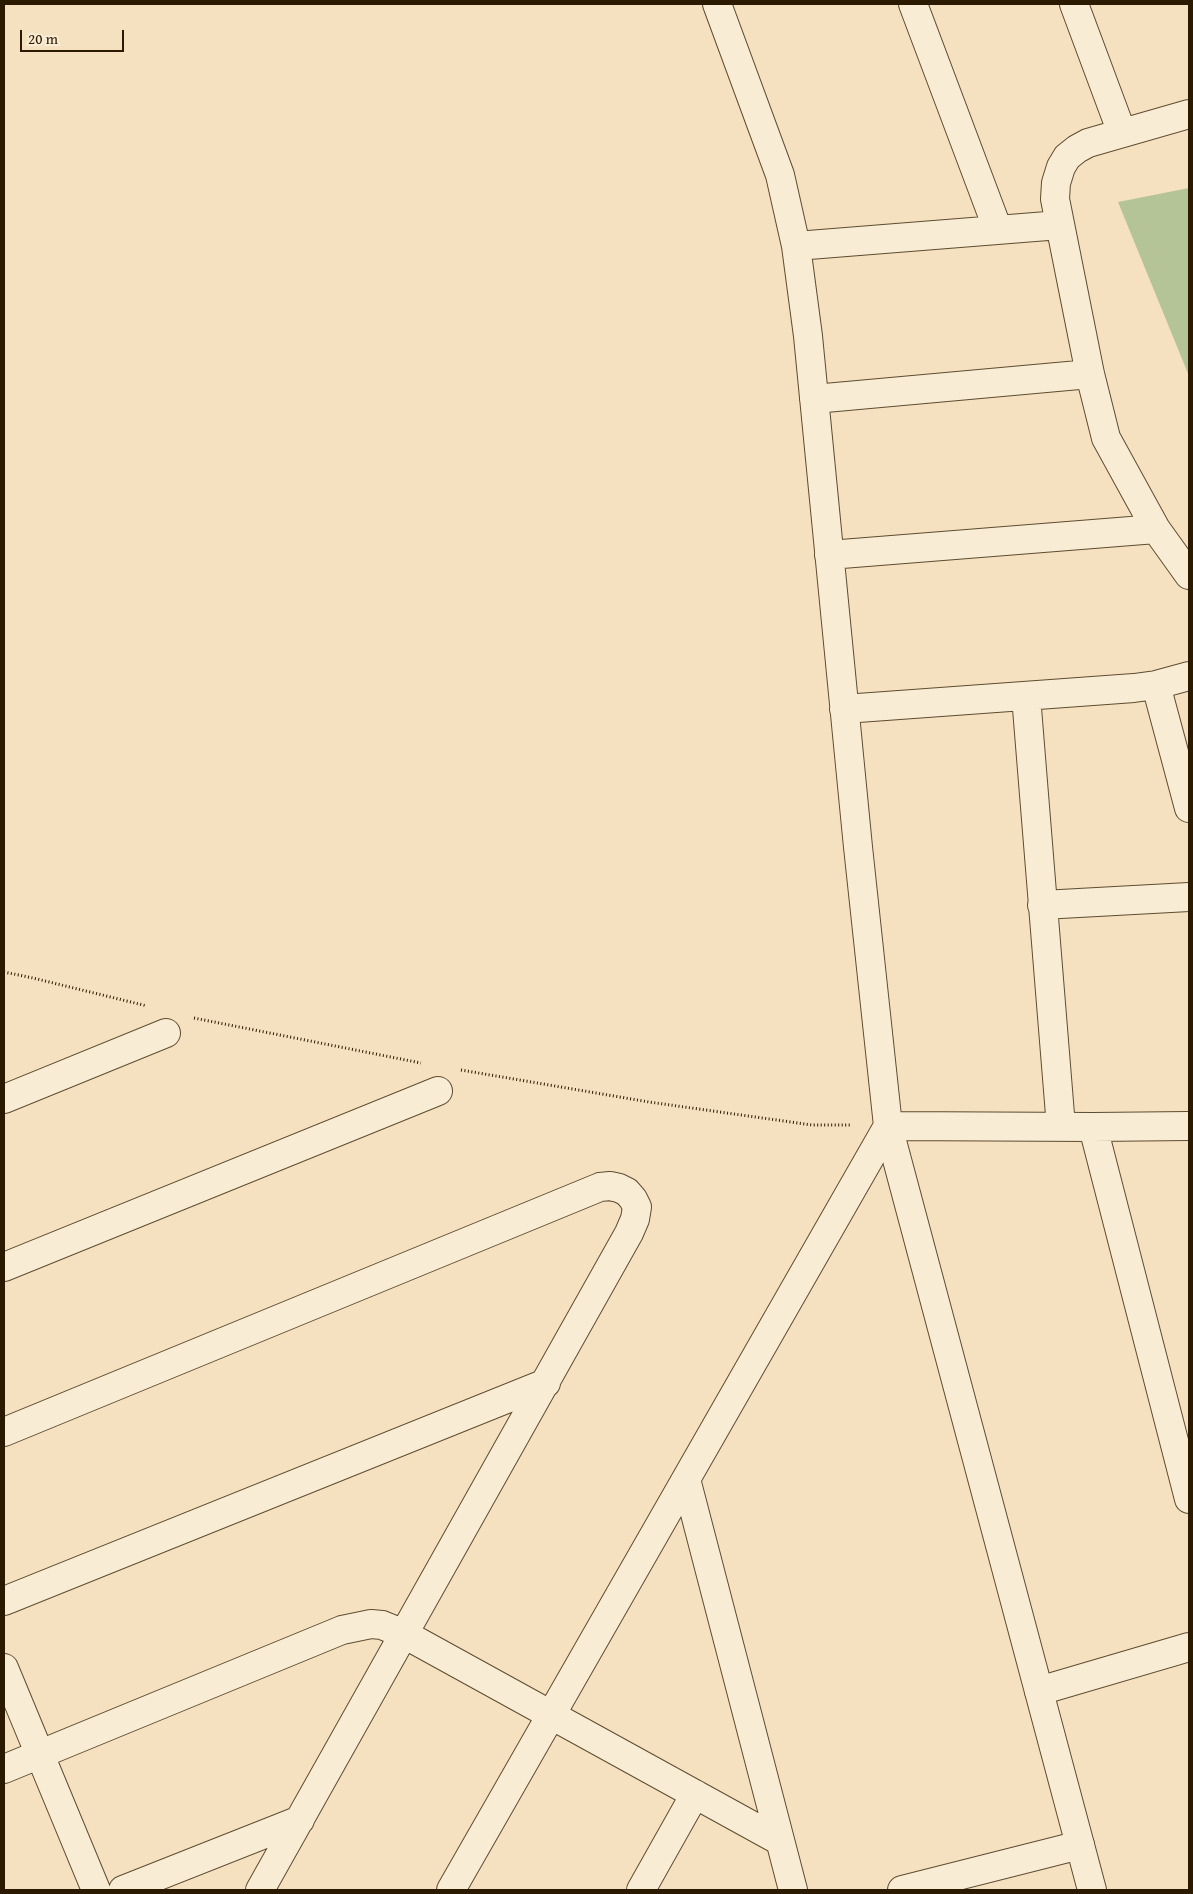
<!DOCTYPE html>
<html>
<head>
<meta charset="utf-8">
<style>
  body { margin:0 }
  #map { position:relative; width:1193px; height:1894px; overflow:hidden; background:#f5e1bf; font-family:"Gentium Book Plus",serif }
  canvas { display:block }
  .frame { position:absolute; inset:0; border:5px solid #2c1a00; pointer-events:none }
  .scale { position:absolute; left:20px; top:30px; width:104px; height:22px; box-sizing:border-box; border:2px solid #2c1a00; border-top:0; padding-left:6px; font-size:15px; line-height:18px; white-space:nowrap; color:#2c1a00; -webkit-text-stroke:4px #f8ecd5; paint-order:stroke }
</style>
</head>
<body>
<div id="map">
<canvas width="1193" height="1894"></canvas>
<div class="frame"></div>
<div class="scale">20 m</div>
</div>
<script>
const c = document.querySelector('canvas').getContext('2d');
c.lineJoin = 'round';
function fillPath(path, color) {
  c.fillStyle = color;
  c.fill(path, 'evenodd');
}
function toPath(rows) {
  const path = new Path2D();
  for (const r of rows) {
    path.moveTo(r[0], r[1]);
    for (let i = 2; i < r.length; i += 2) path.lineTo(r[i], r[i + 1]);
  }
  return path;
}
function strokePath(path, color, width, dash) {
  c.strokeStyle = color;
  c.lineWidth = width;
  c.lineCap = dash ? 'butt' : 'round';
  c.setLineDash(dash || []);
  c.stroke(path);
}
const green = toPath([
  [1189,188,1189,376,1118,202]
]);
const path = toPath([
  [4,972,33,978,147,1006],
  [194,1018,421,1063],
  [461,1070,649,1102,812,1125,851,1125]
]);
const minor = toPath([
  [913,4,998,230],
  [1074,4,1122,133],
  [1189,114,1088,143,1077,149,1067,157,1061,167,1056,183,1055,199,1090,374,1106,438,1156,529,1189,575],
  [796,246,1060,225],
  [814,399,1090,374],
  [829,555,1156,529],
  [1156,685,1189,808],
  [1026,696,1061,1127],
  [844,709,1134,688,1156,685,1189,676],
  [1042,905,1189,897],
  [4,1099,166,1033],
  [888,1126,1093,1127,1189,1126],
  [1093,1127,1189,1499],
  [4,1267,438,1091],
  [4,1432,600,1187,610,1186,619,1188,627,1192,633,1199,637,1207,635,1219,629,1233,260,1890],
  [686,1479,793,1890],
  [4,1601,546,1383],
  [4,1668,96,1890],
  [1039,1691,1189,1647],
  [4,1769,342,1630,371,1624,382,1625,404,1634,780,1841],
  [123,1890,300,1820],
  [451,1890,888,1126,858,847,808,336,796,246,780,175,717,4],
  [641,1890,695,1794],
  [902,1890,1080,1845]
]);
const tertiary = toPath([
  [888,1126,1092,1890]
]);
fillPath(green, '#b5c497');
strokePath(minor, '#5e4c30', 30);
strokePath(tertiary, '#5e4c30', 30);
strokePath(path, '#2c1a00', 3, [1, 2.5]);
strokePath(minor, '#f8ecd5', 28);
strokePath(tertiary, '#f8ecd5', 28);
</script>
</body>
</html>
